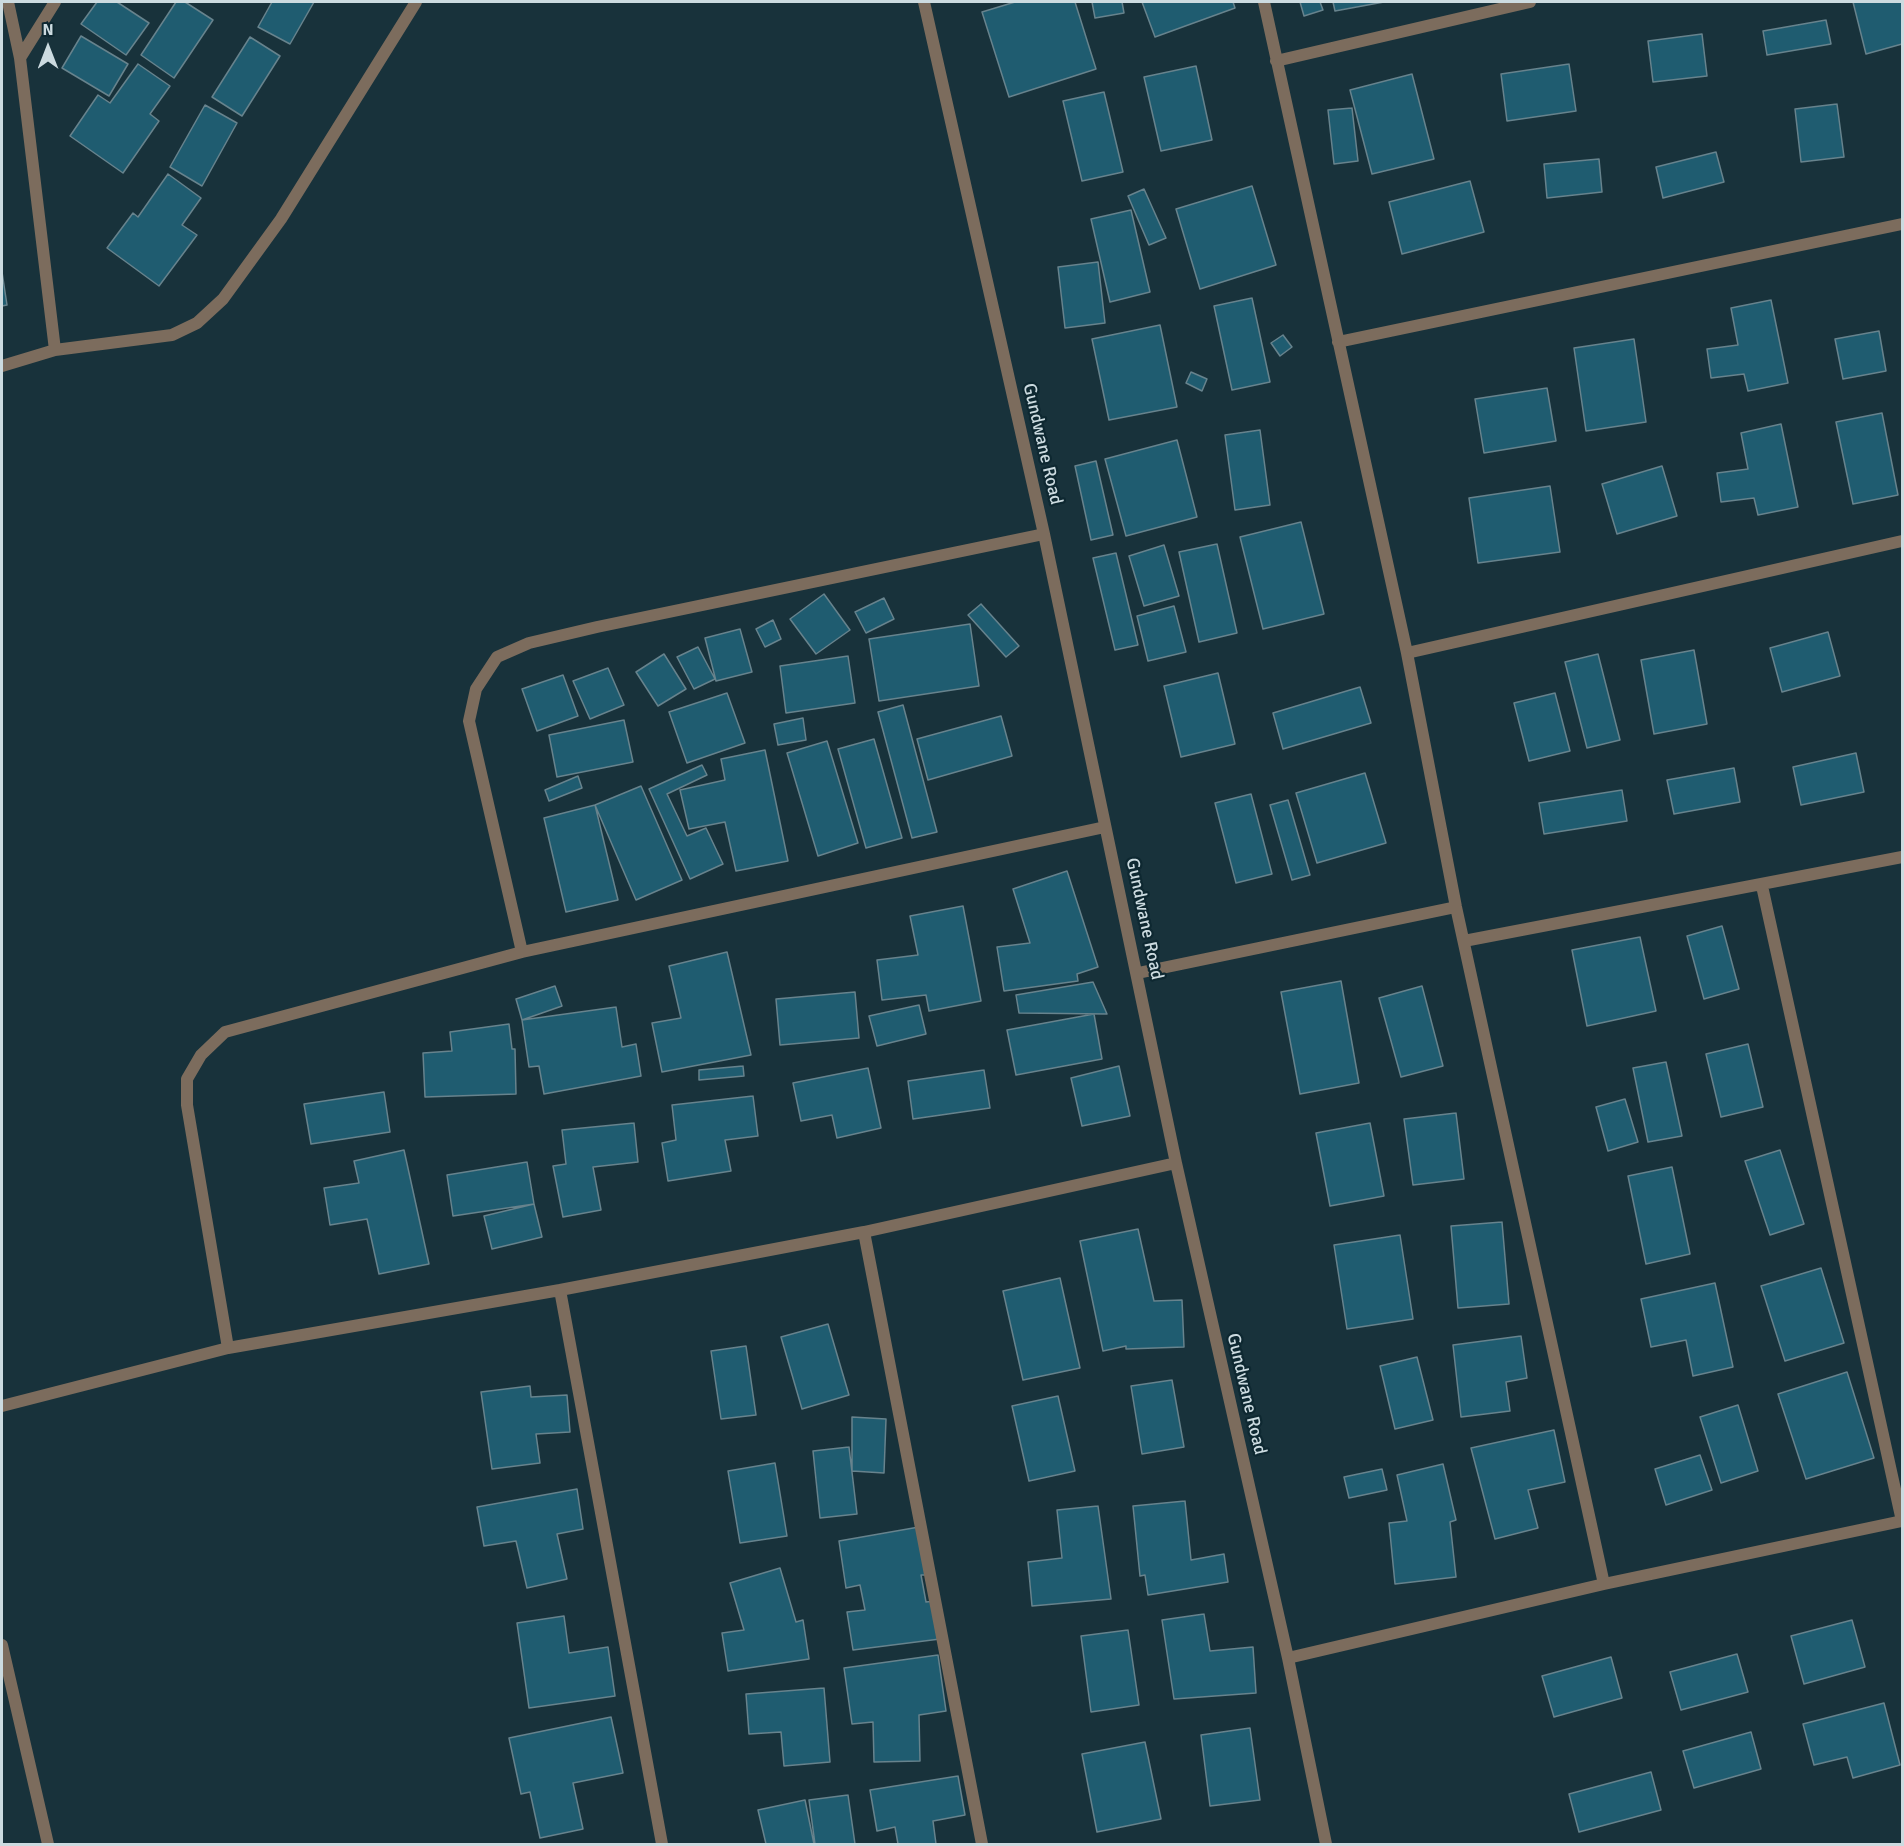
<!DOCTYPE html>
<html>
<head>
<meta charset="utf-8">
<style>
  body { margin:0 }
  #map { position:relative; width:1904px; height:1846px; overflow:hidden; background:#18323b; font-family:Signika,sans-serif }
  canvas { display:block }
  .frame { position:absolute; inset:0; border:3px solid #ccdbe0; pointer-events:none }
  .north { position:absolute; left:18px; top:18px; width:60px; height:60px; -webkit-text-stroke:4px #0e2831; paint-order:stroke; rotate:0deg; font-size:16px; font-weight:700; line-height:24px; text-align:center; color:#ccdbe0 }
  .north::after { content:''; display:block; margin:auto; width:21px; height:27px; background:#ccdbe0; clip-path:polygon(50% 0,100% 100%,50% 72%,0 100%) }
</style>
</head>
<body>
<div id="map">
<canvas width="1904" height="1846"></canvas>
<div class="frame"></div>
<div class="north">N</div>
</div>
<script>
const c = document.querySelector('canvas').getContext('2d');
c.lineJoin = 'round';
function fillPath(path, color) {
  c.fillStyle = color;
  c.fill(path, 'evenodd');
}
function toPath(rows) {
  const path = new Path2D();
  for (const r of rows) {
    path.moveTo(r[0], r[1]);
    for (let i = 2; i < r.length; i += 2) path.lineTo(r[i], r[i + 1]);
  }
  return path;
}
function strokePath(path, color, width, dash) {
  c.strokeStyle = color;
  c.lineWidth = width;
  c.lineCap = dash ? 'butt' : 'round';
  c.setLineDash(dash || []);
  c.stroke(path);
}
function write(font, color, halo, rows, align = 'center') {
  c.font = font + ' Signika,sans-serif';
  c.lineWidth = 4.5;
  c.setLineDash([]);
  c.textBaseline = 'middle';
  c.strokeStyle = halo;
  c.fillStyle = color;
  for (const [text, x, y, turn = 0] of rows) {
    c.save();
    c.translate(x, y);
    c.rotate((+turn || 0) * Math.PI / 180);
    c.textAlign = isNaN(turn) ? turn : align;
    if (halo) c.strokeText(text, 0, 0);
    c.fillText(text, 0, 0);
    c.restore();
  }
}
const building = toPath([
  [97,2,117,2,149,23,126,55,81,24,97,2],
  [176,2,185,2,213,20,174,78,141,55,176,2],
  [272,2,314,2,290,44,258,27,272,2],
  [1015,2,1075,2,1096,69,1009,97,982,12,1015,2],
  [1092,2,1122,2,1124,13,1095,18,1092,2],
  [1142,2,1233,2,1235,8,1155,37,1142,2],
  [1300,2,1320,2,1323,10,1304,16,1300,2],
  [1333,2,1384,2,1335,11,1333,2],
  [1853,2,1902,2,1902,44,1866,54,1853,2],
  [1826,20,1831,44,1767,55,1763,31,1826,20],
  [1702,34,1707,76,1653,82,1648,41,1702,34],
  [81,36,128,64,109,96,62,68,81,36],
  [250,37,280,56,242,116,212,97,250,37],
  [138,64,170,86,150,114,159,121,123,173,70,136,98,95,110,103,138,64],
  [1569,64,1576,111,1507,121,1501,74,1569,64],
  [1196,66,1212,140,1161,151,1144,77,1196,66],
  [1412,74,1434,159,1372,174,1350,90,1412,74],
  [1104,92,1123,172,1082,181,1063,101,1104,92],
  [1837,104,1844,157,1801,162,1795,109,1837,104],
  [205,105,237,123,202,186,170,167,205,105],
  [1352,108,1358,161,1334,164,1328,110,1352,108],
  [1716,152,1724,182,1663,198,1656,167,1716,152],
  [1599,159,1602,192,1547,198,1544,164,1599,159],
  [168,174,201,198,182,225,197,235,159,286,107,248,133,213,138,217,168,174],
  [1470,181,1484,232,1402,254,1389,202,1470,181],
  [1252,186,1276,265,1200,289,1176,209,1252,186],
  [1144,189,1166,238,1149,245,1128,196,1144,189],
  [1131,210,1150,292,1110,302,1091,219,1131,210],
  [1098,262,1105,323,1065,328,1058,267,1098,262],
  [2,272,7,305,2,306,2,272],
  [1252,298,1270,382,1232,390,1214,306,1252,298],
  [1771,300,1788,383,1748,391,1744,374,1711,378,1707,349,1738,345,1731,308,1771,300],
  [1160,325,1177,407,1109,420,1092,339,1160,325],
  [1879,331,1886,371,1843,379,1835,339,1879,331],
  [1283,335,1292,347,1280,356,1271,343,1283,335],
  [1634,339,1646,422,1586,431,1574,348,1634,339],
  [1191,372,1207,379,1202,391,1186,383,1191,372],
  [1547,388,1556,441,1484,453,1475,399,1547,388],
  [1882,413,1898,495,1853,504,1836,422,1882,413],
  [1781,424,1798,507,1758,515,1754,498,1721,502,1717,473,1748,469,1741,433,1781,424],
  [1260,430,1270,505,1235,510,1225,435,1260,430],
  [1177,440,1197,517,1126,536,1105,459,1177,440],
  [1096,461,1113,535,1091,540,1075,466,1096,461],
  [1662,466,1677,516,1617,534,1602,484,1662,466],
  [1550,486,1560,552,1478,563,1469,498,1550,486],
  [1301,522,1324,614,1263,629,1240,537,1301,522],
  [1217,544,1237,633,1199,642,1179,552,1217,544],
  [1164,545,1179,596,1144,606,1129,556,1164,545],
  [1116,553,1138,645,1115,650,1093,558,1116,553],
  [824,594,850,630,816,654,790,619,824,594],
  [884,598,894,619,866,633,855,612,884,598],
  [981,604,1019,646,1006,657,968,615,981,604],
  [1174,606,1186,652,1148,661,1137,616,1174,606],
  [773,620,781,639,765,647,756,629,773,620],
  [970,624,979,686,879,701,869,639,970,624],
  [740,629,752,672,716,681,705,638,740,629],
  [1828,632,1840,676,1782,692,1770,648,1828,632],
  [698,647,715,679,694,689,677,657,698,647],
  [1694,650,1707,724,1654,734,1641,660,1694,650],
  [664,654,686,689,658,706,636,672,664,654],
  [1598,654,1620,740,1587,748,1565,662,1598,654],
  [848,656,855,703,786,713,780,666,848,656],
  [608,668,624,705,590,719,573,681,608,668],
  [1218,673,1235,744,1181,757,1164,686,1218,673],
  [563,675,578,716,537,731,522,689,563,675],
  [1360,687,1371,723,1283,749,1273,713,1360,687],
  [727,693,745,743,687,763,669,712,727,693],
  [1555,693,1570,751,1529,761,1514,703,1555,693],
  [903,705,937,832,912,838,878,712,903,705],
  [1001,716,1012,756,928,780,917,739,1001,716],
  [803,718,806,740,778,745,774,724,803,718],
  [624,720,633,762,557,777,549,735,624,720],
  [874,739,902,838,866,848,838,749,874,739],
  [827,741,858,843,818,856,787,753,827,741],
  [765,750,788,861,736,871,725,822,689,829,680,790,725,780,721,759,765,750],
  [1856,753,1864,792,1801,805,1793,767,1856,753],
  [702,765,707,775,667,794,687,836,706,828,723,864,690,879,649,789,702,765],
  [1734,768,1740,802,1674,814,1667,780,1734,768],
  [1365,773,1386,843,1317,863,1296,793,1365,773],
  [578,776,582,788,549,801,545,790,578,776],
  [641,786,682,880,636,900,595,805,641,786],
  [1622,790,1627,821,1544,834,1539,803,1622,790],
  [1251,794,1272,874,1236,883,1215,803,1251,794],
  [1288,800,1310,875,1292,880,1270,805,1288,800],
  [595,805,618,900,566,912,544,818,595,805],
  [1067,871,1098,967,1077,974,1078,981,1004,991,997,947,1030,943,1013,889,1067,871],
  [963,906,981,1001,929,1011,926,995,882,1000,877,960,918,955,910,916,963,906],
  [1722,926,1739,989,1704,999,1687,936,1722,926],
  [1640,937,1656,1011,1587,1026,1572,950,1640,937],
  [727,952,751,1055,662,1072,652,1023,681,1018,669,966,727,952],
  [1341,981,1359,1083,1300,1094,1281,992,1341,981],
  [1093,982,1107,1014,1019,1013,1016,995,1093,982],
  [555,986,562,1006,522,1020,516,999,555,986],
  [1422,986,1443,1066,1401,1077,1379,998,1422,986],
  [855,992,859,1038,780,1045,776,999,855,992],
  [919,1005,926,1034,877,1046,869,1016,919,1005],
  [616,1007,622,1047,636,1044,641,1076,544,1094,539,1066,529,1067,522,1020,616,1007],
  [1094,1014,1102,1059,1016,1075,1007,1030,1094,1014],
  [509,1024,512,1049,515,1049,516,1094,425,1097,423,1053,452,1051,450,1032,509,1024],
  [1748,1044,1763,1107,1721,1117,1706,1054,1748,1044],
  [1666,1062,1682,1136,1648,1142,1633,1068,1666,1062],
  [743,1066,744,1076,699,1080,699,1070,743,1066],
  [1119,1066,1130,1116,1082,1126,1071,1078,1119,1066],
  [868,1068,881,1128,837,1138,832,1115,801,1121,793,1083,868,1068],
  [984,1070,990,1108,913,1119,908,1081,984,1070],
  [384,1092,390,1132,311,1144,304,1104,384,1092],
  [753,1096,758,1136,725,1140,731,1171,668,1181,662,1143,676,1140,672,1105,753,1096],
  [1625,1099,1638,1142,1608,1151,1596,1107,1625,1099],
  [1456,1113,1464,1179,1413,1185,1404,1119,1456,1113],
  [634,1123,638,1162,593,1167,601,1210,563,1217,553,1166,566,1164,562,1130,634,1123],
  [1370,1123,1384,1196,1330,1206,1316,1133,1370,1123],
  [404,1150,429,1264,379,1274,367,1219,330,1225,324,1188,359,1183,354,1161,404,1150],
  [1780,1150,1804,1224,1770,1235,1745,1161,1780,1150],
  [527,1162,534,1204,453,1216,447,1175,527,1162],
  [1672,1167,1690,1254,1646,1264,1628,1176,1672,1167],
  [534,1204,542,1237,492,1249,484,1216,534,1204],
  [1502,1222,1509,1304,1458,1308,1451,1226,1502,1222],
  [1138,1229,1154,1301,1182,1300,1184,1347,1126,1349,1126,1346,1103,1351,1080,1241,1138,1229],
  [1400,1235,1413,1319,1347,1329,1334,1245,1400,1235],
  [1821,1268,1844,1343,1785,1361,1761,1286,1821,1268],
  [1060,1278,1080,1368,1023,1380,1003,1291,1060,1278],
  [1715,1283,1733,1367,1693,1376,1686,1340,1651,1347,1641,1299,1715,1283],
  [828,1324,849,1395,802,1409,781,1337,828,1324],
  [1521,1336,1527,1378,1506,1382,1510,1411,1461,1417,1453,1345,1521,1336],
  [746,1346,756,1415,721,1419,711,1351,746,1346],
  [1417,1357,1433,1420,1395,1429,1380,1366,1417,1357],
  [1847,1372,1874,1458,1806,1479,1778,1394,1847,1372],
  [1172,1380,1184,1447,1142,1454,1131,1386,1172,1380],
  [530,1386,531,1397,567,1395,570,1432,536,1434,540,1463,492,1469,481,1392,530,1386],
  [1058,1396,1075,1471,1029,1481,1012,1406,1058,1396],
  [1738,1405,1758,1471,1721,1483,1700,1417,1738,1405],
  [852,1417,886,1419,884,1473,852,1471,852,1417],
  [1554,1430,1565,1482,1528,1490,1538,1528,1495,1539,1471,1448,1554,1430],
  [849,1447,857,1514,820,1518,813,1451,849,1447],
  [1700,1455,1712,1490,1666,1505,1655,1469,1700,1455],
  [775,1463,787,1536,740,1543,728,1471,775,1463],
  [1443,1464,1456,1520,1450,1522,1456,1577,1395,1584,1389,1523,1407,1521,1397,1475,1443,1464],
  [1382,1469,1387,1490,1349,1498,1344,1477,1382,1469],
  [577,1489,583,1529,557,1534,567,1579,527,1588,516,1541,484,1546,477,1507,577,1489],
  [1185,1501,1191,1560,1224,1554,1228,1582,1148,1595,1145,1575,1140,1576,1133,1506,1185,1501],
  [1098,1506,1111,1599,1032,1606,1028,1562,1062,1558,1057,1510,1098,1506],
  [919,1527,926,1575,921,1575,926,1602,935,1601,940,1639,853,1650,847,1612,865,1610,860,1585,846,1588,839,1541,919,1527],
  [780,1568,796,1622,803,1620,809,1659,728,1671,722,1633,744,1630,730,1583,780,1568],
  [1204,1614,1210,1651,1253,1647,1256,1693,1174,1699,1162,1620,1204,1614],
  [564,1616,569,1653,608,1647,615,1696,529,1708,517,1623,564,1616],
  [1852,1620,1865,1667,1804,1684,1791,1636,1852,1620],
  [1128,1630,1139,1705,1091,1712,1081,1636,1128,1630],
  [1737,1654,1748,1692,1681,1710,1670,1672,1737,1654],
  [938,1655,946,1711,919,1715,920,1761,874,1762,873,1722,852,1724,844,1668,938,1655],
  [1611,1657,1622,1698,1554,1717,1542,1676,1611,1657],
  [824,1688,830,1762,784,1766,781,1732,749,1734,746,1694,824,1688],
  [1884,1703,1900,1765,1853,1778,1847,1757,1814,1765,1803,1724,1884,1703],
  [611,1717,623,1773,573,1783,583,1829,540,1838,530,1792,521,1794,509,1738,611,1717],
  [1250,1728,1260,1800,1210,1806,1201,1735,1250,1728],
  [1751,1732,1761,1769,1694,1788,1683,1751,1751,1732],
  [1145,1742,1161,1819,1097,1832,1082,1754,1145,1742],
  [1651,1772,1661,1810,1579,1832,1569,1794,1651,1772],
  [958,1776,965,1815,933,1821,936,1844,898,1844,895,1827,877,1831,870,1790,958,1776],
  [848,1795,855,1844,815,1844,809,1800,848,1795],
  [805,1800,814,1844,766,1844,758,1810,805,1800]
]);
const minor = toPath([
  [8,2,20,58,55,350],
  [924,2,1044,534,1176,1163,1288,1658,1326,1844],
  [1264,2,1407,653,1456,907,1604,1584],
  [20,58,55,2],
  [1276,61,1530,2],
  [1338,342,1902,224],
  [2,366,55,350,172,335,197,323,223,299,281,219,416,2],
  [1407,653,1902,541],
  [1762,886,1902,1521],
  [1464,941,1902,857],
  [522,952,469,721,476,689,497,657,529,643,597,627,1044,534],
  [1138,973,1456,907],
  [864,1232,982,1844],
  [560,1290,662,1844],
  [228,1348,187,1105,187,1079,201,1055,225,1032,522,952,1105,827],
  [2,1406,228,1348,560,1290,864,1232,1176,1163],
  [2,1645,48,1844],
  [1288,1658,1604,1584,1902,1521]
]);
const streetNames = [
  ["Gundwane Road",1042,444,77],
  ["Gundwane Road",1144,919,78],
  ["Gundwane Road",1246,1394,77]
];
fillPath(building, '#1f5c70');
strokePath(building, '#67838d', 1.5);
strokePath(minor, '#7c6c5d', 12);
write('18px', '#ccdbe0', '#0e2831', streetNames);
</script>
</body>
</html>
